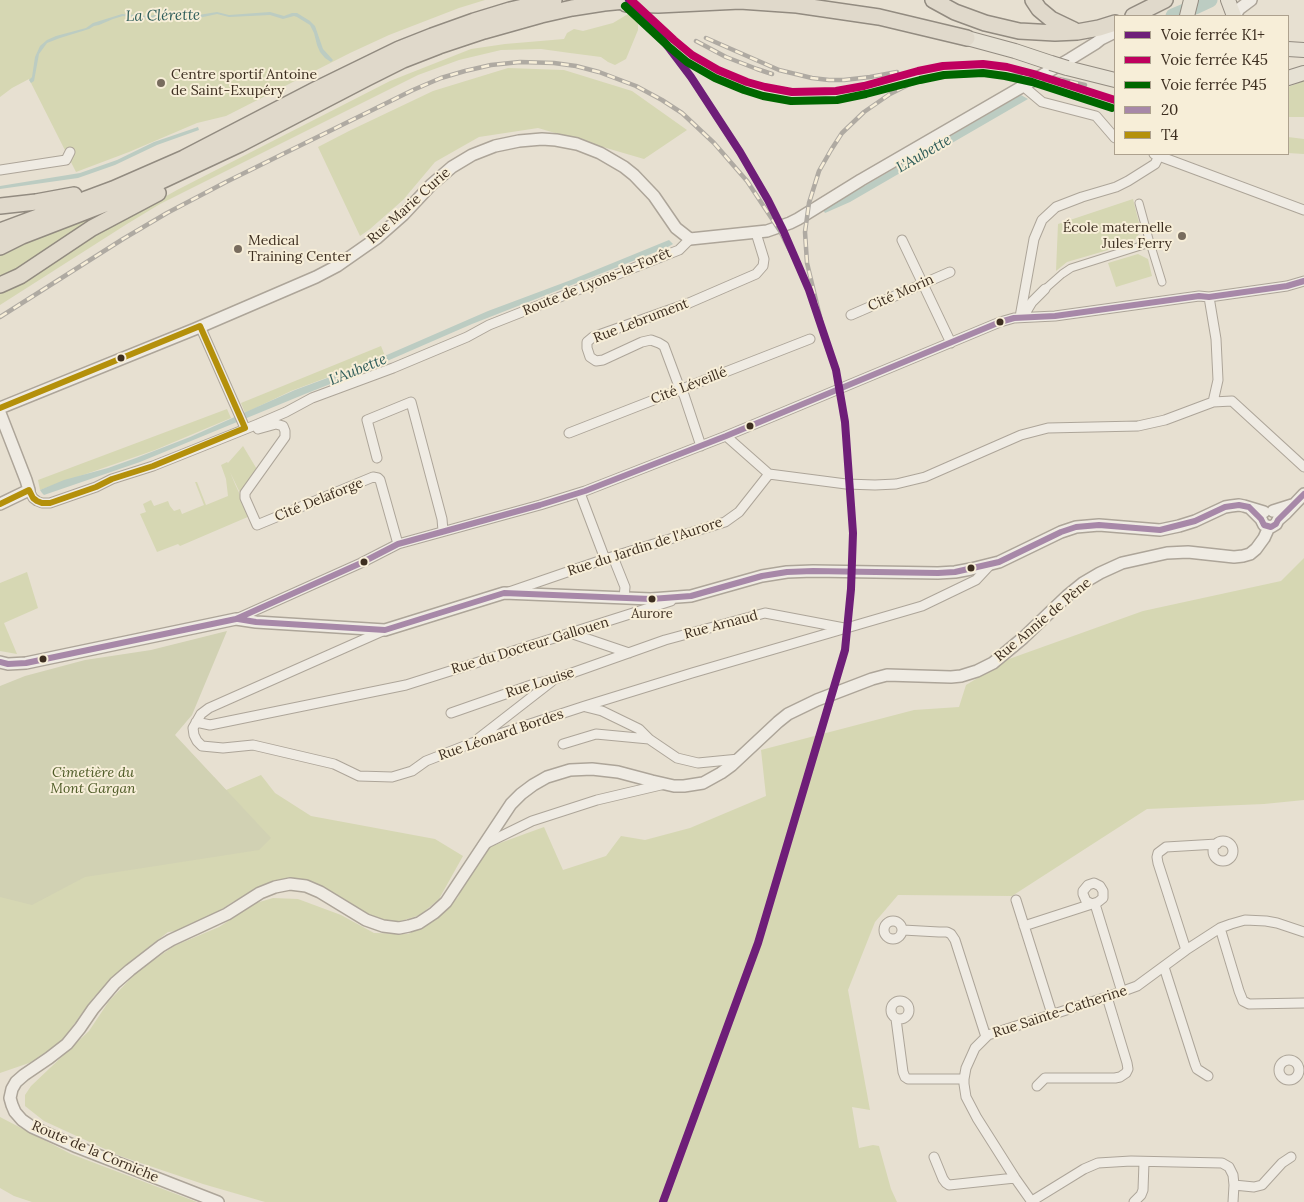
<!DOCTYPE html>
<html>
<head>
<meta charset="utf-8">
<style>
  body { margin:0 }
  #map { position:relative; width:1304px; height:1202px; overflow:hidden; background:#e7e0d1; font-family:Lora,serif }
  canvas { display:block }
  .legend { position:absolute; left:1114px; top:15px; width:175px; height:140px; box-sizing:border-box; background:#f7eed8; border:1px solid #ada18e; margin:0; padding:6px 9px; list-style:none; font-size:15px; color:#3d2e20 }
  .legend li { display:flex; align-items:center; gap:10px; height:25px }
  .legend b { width:25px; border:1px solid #ada18e }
</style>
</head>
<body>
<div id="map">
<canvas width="1304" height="1202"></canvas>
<ul class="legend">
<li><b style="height:6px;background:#6e1e78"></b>Voie ferrée K1+</li>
<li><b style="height:6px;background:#bf005f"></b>Voie ferrée K45</li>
<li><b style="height:6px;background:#060"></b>Voie ferrée P45</li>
<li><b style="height:6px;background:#a788a8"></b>20</li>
<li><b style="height:6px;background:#b4900b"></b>T4</li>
</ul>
</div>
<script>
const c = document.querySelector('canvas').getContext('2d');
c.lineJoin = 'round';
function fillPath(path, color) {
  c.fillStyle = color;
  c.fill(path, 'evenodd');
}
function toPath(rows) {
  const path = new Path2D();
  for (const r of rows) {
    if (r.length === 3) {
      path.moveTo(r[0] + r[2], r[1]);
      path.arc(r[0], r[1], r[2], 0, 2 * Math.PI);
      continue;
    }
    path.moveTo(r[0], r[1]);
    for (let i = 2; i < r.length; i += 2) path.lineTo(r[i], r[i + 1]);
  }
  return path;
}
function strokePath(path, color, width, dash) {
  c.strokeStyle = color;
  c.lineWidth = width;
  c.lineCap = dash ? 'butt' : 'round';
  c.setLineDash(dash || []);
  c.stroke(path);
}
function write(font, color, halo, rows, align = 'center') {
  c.font = font + ' Lora,serif';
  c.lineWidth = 4;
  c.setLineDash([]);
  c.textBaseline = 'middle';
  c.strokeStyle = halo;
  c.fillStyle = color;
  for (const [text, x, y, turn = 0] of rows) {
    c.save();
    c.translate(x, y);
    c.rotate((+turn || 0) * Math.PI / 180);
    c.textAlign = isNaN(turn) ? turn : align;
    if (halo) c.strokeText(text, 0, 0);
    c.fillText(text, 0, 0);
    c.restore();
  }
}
const green = toPath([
  [0,0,485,0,459,8,389,35,350,53,226,116,197,123,129,152,76,172,29,79,12,88,0,97],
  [633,11,638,24,638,30,626,59,615,65,608,62,601,57,570,53,541,49,501,50,459,60,418,75,160,204,127,224,0,305,0,292,12,288,50,266,93,237,177,190,390,81,471,49,505,44,564,39,567,33,574,29,583,31,613,23],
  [508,68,564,70,632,91,687,130,644,159,538,128,479,137,435,162,403,200,370,229,360,236,318,147,351,130,433,91],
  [1304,81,1304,117,1288,117,1288,87],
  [1288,137,1304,139,1304,154,1288,153],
  [1133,199,1140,227,1140,233,1132,243,1067,262,1056,271,1058,224],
  [93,218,94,220,0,281,0,256,26,242],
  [1138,254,1148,259,1152,276,1116,287,1108,263],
  [381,346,385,356,291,391,245,413,241,403],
  [227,409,231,418,155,450,40,490,38,480],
  [243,446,258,471,241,495,230,472,235,484,250,516,180,546,178,544,157,552,140,514,146,512,143,504,151,500,154,506,168,501,170,506,174,511,180,509,182,514,204,505,195,482,197,482,206,505,228,496,226,479,221,465,227,462,228,463],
  [1304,558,1304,800,1264,804,1147,809,1012,896,898,895,875,922,848,990,870,1110,852,1107,859,1148,873,1145,879,1146,891,1189,897,1202,265,1202,203,1184,120,1156,44,1121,25,1106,25,1095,31,1086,89,1031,109,1001,138,971,174,946,219,927,256,903,273,898,298,899,341,915,374,933,408,934,437,919,458,897,467,876,489,847,544,827,563,870,606,856,621,836,645,840,690,828,766,796,761,750,914,710,959,707,966,685,1009,659,1143,611,1281,581],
  [27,572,38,608,4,623,17,654,0,651,0,583],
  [261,775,275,793,311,816,435,839,463,856,439,899,420,915,398,922,378,920,290,882,277,881,258,888,231,903,208,918,184,930,168,932,122,968,94,997,61,1042,41,1057,29,1063,0,1073,0,863,214,777,226,790],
  [0,1117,71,1154,197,1202,32,1202,14,1196,0,1188]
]);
const cemetery = toPath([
  [227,631,192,715,175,735,271,838,259,850,85,877,32,905,0,897,0,686,25,676,85,660,151,650]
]);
const water = toPath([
  [217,12,229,15,270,12,284,16,292,13,297,13,310,21,315,26,323,49,333,60,331,62,325,58,320,52,317,45,314,33,310,25,297,17,294,16,283,19,270,15,229,17,217,14,194,19,163,16,147,19,123,16,113,19,99,25,94,26,89,29,60,38,47,43,39,54,34,81,31,83,29,80,32,77,35,57,40,46,47,40,56,36,86,28,93,23,122,14,149,16,162,14,192,16],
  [1021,95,1028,99,850,202,825,213,823,210],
  [198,127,199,130,157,145,115,165,78,178,0,189,0,186,80,173,117,160,154,142],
  [669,240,673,244,666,248,472,324,371,368,305,394,140,462,44,495,42,493,40,490,64,480,108,468,136,458,190,437,295,390,373,361,488,311,571,280]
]);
const river = toPath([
  [1195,7,1210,0],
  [1173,16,1185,11]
]);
const pedestrian = toPath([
  [1150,243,1162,282],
  [1045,289,1062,274,1071,268,1150,243,1139,203]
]);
const minor = toPath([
  [1023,86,1042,102,1096,116,1115,138],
  [1159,156,1304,210],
  [0,170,66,160,70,152],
  [902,240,951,343],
  [1209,297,1216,339,1218,380,1213,402],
  [851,315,950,272],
  [1020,317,1034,239,1042,220,1056,207,1082,197,1116,187,1128,181,1155,164,1159,156,1154,154],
  [1023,317,1032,302,1045,289],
  [200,326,245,428],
  [258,429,276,424,283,426,285,431,285,437,245,493,245,498,257,525,373,477,378,478,380,480,398,544],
  [569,433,810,339],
  [726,436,769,474,846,484,875,485,896,484,925,477,1021,435,1048,428,1138,426,1165,420,1213,402,1232,401,1304,467],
  [701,446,684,395,680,389,664,346,659,343,651,340,642,342,603,360,596,361,590,357,587,348,587,342,593,337,689,303,756,274,763,266,764,259,756,233],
  [377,458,367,420,411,402,442,519,443,531],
  [29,490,33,498,37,501,42,503,50,503,96,487,112,479,153,466,258,424,286,412,312,398,393,368,467,337,489,325,679,250,690,239],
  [580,493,605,559],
  [613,557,625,587,624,598],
  [509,592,605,559,725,522,739,512,769,474],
  [236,619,361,563,398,544,540,505,585,491,726,436,1000,322,1014,318,1055,316,1199,296,1209,297,1287,286,1304,281],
  [385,630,209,708,201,714,193,728,194,735,197,741,202,746,223,748,253,745,334,764,359,776,392,777,412,771,426,761,472,743,585,706,692,673,922,606,976,580,990,565],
  [570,633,629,653],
  [586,707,602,711,639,729,649,739],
  [451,713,534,684,555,679,665,640,765,613,844,628],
  [196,722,210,725,406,685,671,601],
  [479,738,551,682],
  [563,744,596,734,649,739,677,758,698,763,739,759],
  [1223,851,10],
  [483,845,532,821,597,800,665,784],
  [1016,900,1052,1014],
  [1095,904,1122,992],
  [893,930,9],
  [1024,926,1098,902,1103,898,1103,891,1100,886,1094,883,1088,885,1083,891,1083,894,1086,901,1092,904],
  [1220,928,1239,991,1243,1001,1249,1004,1304,1003],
  [903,930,939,932,947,932,951,934,955,940,986,1037],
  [1186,950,1158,863,1157,857,1158,853,1166,847,1217,844],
  [1164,967,1195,1064,1197,1069,1208,1076],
  [900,1010,9],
  [896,1019,903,1072,905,1077,908,1079,964,1079],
  [1289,1070,10],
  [1037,1086,1045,1078,1115,1078,1120,1077,1126,1073,1128,1069,1127,1063,1107,997],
  [934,1157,943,1179,946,1183,949,1185,1015,1178],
  [1234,1185,1254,1187,1262,1185,1282,1163,1291,1157],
  [1032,1201,1084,1169,1098,1163,1131,1161,1222,1163,1229,1167,1233,1175,1234,1185,1233,1202],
  [1032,1202,1015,1178,977,1118,966,1097,964,1084,964,1079,966,1068,975,1048,988,1035,1107,997,1137,986,1186,950,1220,928,1231,924,1245,920,1266,921,1277,923,1304,932],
  [1134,1202,1141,1195,1143,1190,1144,1162]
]);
const tertiary = toPath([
  [1235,16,1239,9,1251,0],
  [0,408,195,329,316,277,337,266,377,238,403,215,431,185,452,167,472,155,495,146,519,141,542,139,556,140,577,144,600,153,624,167,634,175,654,196,676,228,690,239,767,231,790,223,798,219,861,180,1070,59,1096,43,1101,39,1115,32],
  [0,413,26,480,29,490,0,504],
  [1251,509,1261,519,1264,525,1271,527,1276,524,1278,520,1286,513,1304,494],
  [1273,511,1292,505],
  [0,662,8,664,26,663,236,619,256,622,385,630,504,593,651,599,691,596,762,576,787,572,813,571,938,573,955,572,971,569,999,562,1061,532,1076,527,1099,525,1160,530,1179,526,1195,521,1225,507,1231,506,1239,505,1244,506,1264,512],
  [218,1202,77,1147,32,1127,22,1120,15,1112,12,1105,10,1098,12,1089,16,1082,24,1075,49,1058,67,1044,80,1028,93,1009,115,983,130,970,161,946,171,940,227,914,260,893,275,887,290,884,306,886,320,892,366,920,383,926,399,928,409,926,419,923,434,913,446,902,511,804,521,794,533,785,547,777,570,770,592,769,618,772,652,781,674,786,684,786,703,783,721,773,732,765,778,722,788,714,817,700,872,679,887,675,951,677,961,676,977,671,993,663,1023,638,1067,596,1083,583,1100,573,1122,563,1167,553,1188,552,1234,557,1243,556,1250,554,1256,549,1264,538,1269,527]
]);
const primary = toPath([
  [1228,0,1234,16],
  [1187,16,1191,0],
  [967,38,1015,51,1051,63],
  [1288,49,1304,50],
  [1067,68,1115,80],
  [1288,78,1304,73]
]);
const trunk = toPath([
  [933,0,955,12,985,23,1019,31,1055,33,1077,32,1099,28,1115,23],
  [1033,0,1039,9,1051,19,1074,30],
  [626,4,658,5,740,1,797,5,879,17,967,38],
  [1133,16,1165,0],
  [0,206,36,202,74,195],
  [0,231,113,189,184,158,317,89,399,49,432,36,474,21,510,10,554,0],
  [0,247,22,236,144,189,240,144,367,78,403,60,439,46,484,31,541,15,572,8,604,3,635,0],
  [0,285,20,276,92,228,158,193]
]);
const rail = toPath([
  [706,38,779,70,812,78,829,80,844,80,870,77,897,72],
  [696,41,726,57,757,69,772,74],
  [0,317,123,239,167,213,226,182,413,90,441,78,465,71,491,65,520,62,554,63,576,66,599,72,636,86,662,100,682,113,714,143,747,181,780,231,804,278],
  [822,325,807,263,805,232,809,203,819,171,831,150,842,133,864,112,890,94,908,85,919,81,946,76,981,74,1031,76,1059,79,1085,85]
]);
const primaryBridge = toPath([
  [1051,63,1067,68]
]);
const bus1 = toPath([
  [238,619,256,622,385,630,504,593,651,599,691,596,762,576,787,572,813,571,938,573,955,572,999,562,1061,532,1076,527,1099,525,1160,530,1195,521,1225,507,1239,505,1249,507,1261,519,1264,525,1271,527,1276,524,1278,520,1304,494],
  [0,662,8,664,26,663,236,619,361,563,398,544,540,505,585,491,726,436,1000,322,1014,318,1055,316,1199,296,1209,297,1287,286,1304,281]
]);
const bus2 = toPath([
  [0,408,200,326,245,428,153,466,112,479,96,487,50,503,42,503,37,501,33,498,29,490,0,504]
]);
const rail1 = toPath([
  [629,0,651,24,691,77,740,152,768,200,783,230,809,290,836,370,845,422,853,533,851,589,845,650,758,943,663,1202]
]);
const rail2 = toPath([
  [631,0,674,40,692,55,718,70,747,82,765,87,792,92,836,91,864,86,918,71,943,66,983,64,1007,67,1034,74,1115,100]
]);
const rail3 = toPath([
  [625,6,668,46,687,62,715,78,744,90,763,96,791,101,837,100,866,94,920,80,944,75,983,73,1005,76,1032,82,1112,108]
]);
const markers = [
  [161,83,5,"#786c5e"],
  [1182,236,5,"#786c5e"],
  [238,249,5,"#786c5e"],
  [1000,322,4.5,"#3d2e20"],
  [121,358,4.5,"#3d2e20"],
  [750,426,4.5,"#3d2e20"],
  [364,562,4.5,"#3d2e20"],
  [971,568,4.5,"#3d2e20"],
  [652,599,4.5,"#3d2e20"],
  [43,659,4.5,"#3d2e20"]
];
const busNames = [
  ["Aurore",652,614]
];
const poiNames = [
  ["Centre sportif Antoine",171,75],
  ["de Saint-Exupéry",171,91],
  ["École maternelle",1172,228,"right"],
  ["Jules Ferry",1172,244,"right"],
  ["Medical",248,241],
  ["Training Center",248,257]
];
const streetNames = [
  ["Rue Marie Curie",409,206,-42],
  ["Route de Lyons-la-Forêt",597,282,-22],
  ["Cité Morin",901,293,-24],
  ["Rue Lebrument",641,321,-21],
  ["Cité Léveillé",689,386,-21],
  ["Cité Delaforge",319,500,-22],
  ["Rue du Jardin de l'Aurore",645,547,-18],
  ["Rue Annie de Pène",1043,620,-40],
  ["Rue Arnaud",721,625,-15],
  ["Rue du Docteur Gallouen",530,646,-17],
  ["Rue Louise",540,683,-18],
  ["Rue Léonard Bordes",501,735,-19],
  ["Rue Sainte-Catherine",1060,1012,-18],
  ["Route de la Corniche",95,1152,23]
];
const parkNames = [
  ["Cimetière du",93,773],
  ["Mont Gargan",93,789]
];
const waterNames = [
  ["La Clérette",163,16,-1],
  ["L'Aubette",924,154,-30],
  ["L'Aubette",358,370,-22]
];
fillPath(green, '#d6d7b3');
fillPath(cemetery, '#d1d1b3');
fillPath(water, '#bcccc2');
strokePath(river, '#bcccc2', 15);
strokePath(pedestrian, '#ada599', 9);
strokePath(minor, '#ada599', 11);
strokePath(tertiary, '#ada599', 14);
strokePath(primary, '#928b80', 16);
strokePath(trunk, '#928b80', 18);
strokePath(pedestrian, '#efebe3', 7);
strokePath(minor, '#efebe3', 9);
strokePath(tertiary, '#efebe3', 11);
strokePath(primary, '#e6e1d4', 14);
strokePath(trunk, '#e0d9cb', 15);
strokePath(rail, '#afaaa2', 4.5);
strokePath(rail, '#f7eed8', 2.5, [8]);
strokePath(primaryBridge, '#928b80', 16, []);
strokePath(primaryBridge, '#e6e1d4', 14);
strokePath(bus1, '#a788a8', 6);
strokePath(bus2, '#b4900b', 6);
strokePath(rail1, '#6e1e78', 8);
strokePath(rail2, '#bf005f', 8);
strokePath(rail3, '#060', 8);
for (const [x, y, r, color] of markers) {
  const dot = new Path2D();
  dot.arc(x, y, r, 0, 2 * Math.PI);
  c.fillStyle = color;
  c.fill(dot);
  strokePath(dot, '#f7eed8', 2);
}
write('13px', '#3d2e20', '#f7eed8', busNames);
write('14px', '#3d2e20', '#f7eed8', poiNames, 'left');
write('14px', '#3d2e20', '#f7eed8', streetNames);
write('italic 14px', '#4d5a26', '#f7eed8', parkNames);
write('italic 15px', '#2f5d5a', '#f7eed8', waterNames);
</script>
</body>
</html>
